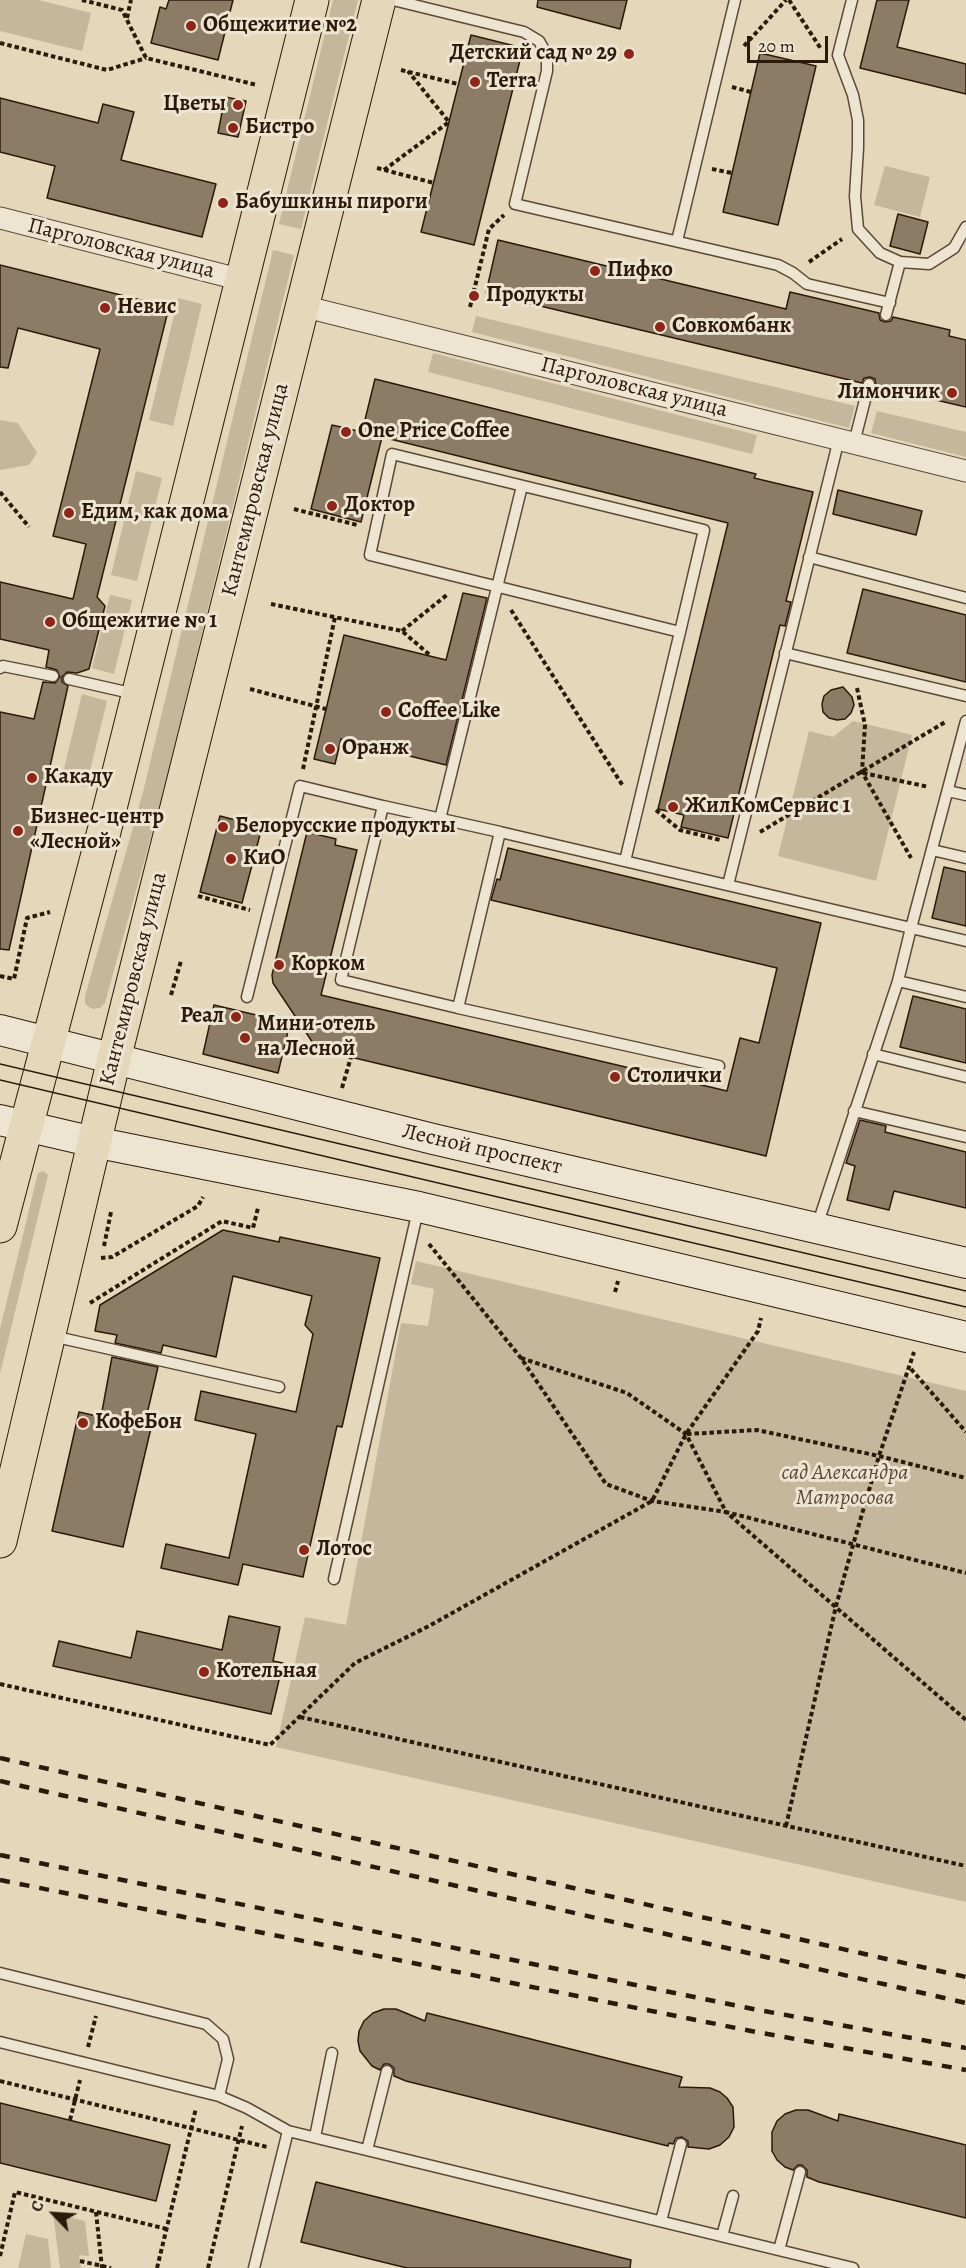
<!DOCTYPE html>
<html>
<head>
<meta charset="utf-8">
<style>
  body { margin:0 }
  #map { position:relative; width:966px; height:2268px; overflow:hidden; background:#e4d7ba; font-family:Alegreya,serif }
  canvas { display:block }
  .north { position:absolute; left:24px; top:2184px; width:60px; height:60px; -webkit-text-stroke:4px #ede5d2; paint-order:stroke; rotate:295deg; font-size:16px; font-weight:700; line-height:24px; text-align:center; color:#2d190a }
  .north::after { content:''; display:block; margin:auto; width:21px; height:27px; background:#2d190a; clip-path:polygon(50% 0,100% 100%,50% 72%,0 100%) }
  .scale { position:absolute; left:747px; top:36px; width:81px; height:27px; box-sizing:border-box; border:3px solid #2d190a; border-top:0; padding-left:8px; font-size:18px; line-height:21px; white-space:nowrap; color:#2d190a; -webkit-text-stroke:4px #ede5d2; paint-order:stroke }
</style>
</head>
<body>
<div id="map">
<canvas width="966" height="2268"></canvas>
<div class="north">С</div>
<div class="scale">20 m</div>
</div>
<script>
const c = document.querySelector('canvas').getContext('2d');
c.lineJoin = 'round';
function fillPath(path, color) {
  c.fillStyle = color;
  c.fill(path, 'evenodd');
}
function toPath(rows) {
  const path = new Path2D();
  for (const r of rows) {
    path.moveTo(r[0], r[1]);
    for (let i = 2; i < r.length; i += 2) path.lineTo(r[i], r[i + 1]);
  }
  return path;
}
function strokePath(path, color, width, dash) {
  c.strokeStyle = color;
  c.lineWidth = width;
  c.lineCap = dash ? 'butt' : 'round';
  c.setLineDash(dash || []);
  c.stroke(path);
}
function write(font, color, halo, rows, align = 'center') {
  c.font = font + ' Alegreya,serif';
  c.lineWidth = 6;
  c.setLineDash([]);
  c.textBaseline = 'middle';
  c.strokeStyle = halo;
  c.fillStyle = color;
  for (const [text, x, y, turn = 0] of rows) {
    c.save();
    c.translate(x, y);
    c.rotate((+turn || 0) * Math.PI / 180);
    c.textAlign = isNaN(turn) ? turn : align;
    if (halo) c.strokeText(text, 0, 0);
    c.fillText(text, 0, 0);
    c.restore();
  }
}
const green = toPath([
  [0,0,38,0,91,13,82,51,0,31],
  [333,0,358,0,301,229,279,224],
  [885,166,930,177,920,217,874,205],
  [273,250,294,255,162,797,105,1003,100,1008,92,1009,85,1004,85,996,143,792],
  [178,298,202,304,173,426,149,420],
  [476,316,855,406,849,428,472,332],
  [433,353,757,435,752,454,428,372],
  [877,411,966,432,966,457,871,433],
  [0,420,18,423,37,453,29,465,0,470],
  [136,471,162,478,137,581,111,575],
  [110,595,132,600,114,674,92,668],
  [82,694,107,701,86,787,61,781],
  [853,721,912,735,876,881,778,856,809,731,833,737],
  [43,1171,48,1175,0,1374,0,1329,38,1173],
  [416,1261,966,1391,966,1902,276,1747,305,1617,346,1625,401,1323,428,1326,434,1289,411,1284],
  [53,2213,85,2221,89,2256,79,2255,81,2268,60,2268],
  [26,2234,48,2239,51,2268,18,2268]
]);
const building = toPath([
  [169,0,233,0,218,60,151,43,160,7,166,9,169,0],
  [538,0,627,0,620,29,537,7,538,0],
  [877,0,909,0,897,47,966,64,966,94,860,68,877,0],
  [471,35,523,48,474,245,421,232,471,35],
  [760,53,816,66,778,225,723,212,760,53],
  [225,97,246,101,238,137,218,133,225,97],
  [0,98,98,123,103,104,134,112,121,160,216,184,202,237,47,198,55,166,0,152,0,98],
  [898,214,928,222,920,254,890,246,898,214],
  [498,240,786,309,790,292,879,313,880,320,885,322,891,321,893,317,950,330,949,336,966,340,966,407,876,386,875,379,870,377,864,378,862,383,486,293,498,240],
  [0,265,169,307,97,597,105,606,89,669,77,673,67,672,62,677,62,682,68,686,9,950,0,949,0,712,34,719,43,682,55,683,60,677,57,670,46,667,49,650,0,639,0,582,73,599,86,544,53,536,100,349,18,328,8,368,0,367,0,265],
  [375,379,756,474,754,478,813,492,786,601,791,602,785,626,780,625,728,838,681,827,684,815,658,809,728,523,382,437,361,522,311,509,332,425,362,432,375,379],
  [838,490,922,511,916,535,833,514,838,490],
  [863,589,966,615,966,682,847,653,863,589],
  [463,593,487,598,446,765,341,739,335,764,314,759,344,635,446,660,463,593],
  [843,687,852,697,854,705,851,713,845,719,837,720,829,718,823,712,822,704,824,696,831,690,843,687],
  [220,816,262,827,242,903,200,892,220,816],
  [307,832,336,839,335,845,357,850,321,995,727,1091,740,1038,759,1043,777,968,491,900,497,879,500,880,508,848,821,923,766,1156,317,1049,273,983,272,975,307,832],
  [944,867,966,872,966,926,932,918,944,867],
  [913,996,966,1009,966,1063,900,1047,913,996],
  [214,1005,290,1023,278,1073,203,1054,214,1005],
  [860,1120,886,1126,885,1132,966,1152,966,1208,894,1191,889,1210,847,1200,855,1166,846,1163,860,1120],
  [223,1230,279,1242,280,1237,380,1258,342,1427,337,1426,303,1577,243,1564,238,1585,161,1568,166,1544,229,1558,256,1434,195,1420,201,1391,296,1412,313,1334,305,1325,312,1296,233,1276,216,1357,163,1345,161,1353,115,1343,117,1335,95,1331,100,1305,223,1230],
  [112,1357,158,1367,144,1427,151,1428,123,1547,52,1531,79,1412,101,1417,112,1357],
  [229,1616,280,1627,273,1661,283,1663,271,1714,53,1666,59,1641,131,1658,137,1631,222,1650,229,1616],
  [384,2009,396,2009,425,2021,427,2013,682,2077,679,2087,710,2088,720,2092,727,2098,733,2107,734,2127,729,2137,720,2145,709,2149,688,2147,688,2141,682,2137,676,2138,673,2144,669,2143,668,2146,406,2081,394,2076,394,2068,389,2064,384,2064,380,2070,372,2066,360,2051,358,2041,359,2031,364,2021,373,2013,384,2009],
  [0,2103,170,2145,156,2201,0,2163,0,2103],
  [796,2110,808,2110,838,2121,839,2114,966,2145,966,2218,819,2182,807,2177,807,2170,802,2165,798,2165,793,2170,785,2167,777,2160,772,2151,772,2132,777,2121,785,2114,796,2110],
  [316,2182,631,2260,630,2268,407,2268,301,2242,316,2182]
]);
const path = toPath([
  [82,0,122,10,146,58,257,85],
  [789,0,821,49],
  [127,18,131,0],
  [0,43,107,70,146,58],
  [744,46,786,0],
  [401,70,458,84],
  [732,87,751,92],
  [377,168,434,183],
  [712,169,732,173],
  [384,170,449,122,408,71],
  [809,262,842,239],
  [470,307,489,229,504,215],
  [0,492,29,527],
  [294,509,357,525],
  [271,604,402,631,431,656],
  [511,610,623,786],
  [402,631,448,594],
  [857,688,865,725,862,772,911,858],
  [250,689,326,709],
  [303,769,335,617],
  [863,773,929,787],
  [656,810,680,830,720,840],
  [760,832,947,721],
  [198,896,250,910],
  [0,976,14,979,27,918,50,912],
  [171,995,181,961],
  [342,1088,351,1057],
  [429,1244,521,1358,606,1484,652,1501,726,1512,966,1720],
  [104,1246,111,1212],
  [101,1258,112,1257,198,1206,203,1197],
  [615,1292,618,1281],
  [90,1303,222,1221,253,1228,258,1208],
  [521,1358,627,1393,686,1434,726,1512,966,1573],
  [911,1369,966,1432],
  [687,1434,757,1430,879,1456,966,1478],
  [0,1684,270,1745,355,1663,429,1626,652,1501,686,1434,758,1331,761,1318],
  [300,1717,966,1866],
  [786,1826,836,1606,853,1545,879,1456,914,1352],
  [88,2047,96,2016],
  [0,2081,267,2147],
  [70,2120,80,2080],
  [96,2212,102,2268],
  [0,2256,15,2192,167,2229],
  [80,2261,111,2268],
  [157,2268,196,2108],
  [208,2268,242,2126]
]);
const lane = toPath([
  [393,0,524,32,539,41,547,55,547,71,515,204,778,265,793,273,807,284,890,303],
  [852,0,838,55,853,95,858,120,858,148,855,196,858,229,880,253,900,262,886,315],
  [677,241,735,0],
  [900,262,929,264,954,248,966,227],
  [854,443,869,384],
  [809,557,966,598],
  [785,653,966,696],
  [0,668,3,666,53,676],
  [69,679,135,694],
  [966,721,911,928,966,941],
  [948,791,966,795],
  [383,806,500,832],
  [440,819,522,486],
  [932,850,966,858],
  [625,861,680,632,704,530,392,454,370,555,680,632],
  [728,885,839,439],
  [898,981,966,997],
  [247,997,300,786,383,806,341,980,458,1008,500,832,911,928,898,981,817,1226],
  [458,1008,719,1066],
  [873,1054,966,1077],
  [854,1111,966,1137],
  [52,1336,279,1387],
  [334,1579,418,1210],
  [0,1973,206,2024,223,2039,228,2059,219,2096],
  [0,2042,219,2096,247,2108,288,2131,853,2268],
  [315,2137,332,2053],
  [367,2150,387,2071],
  [661,2221,681,2144],
  [722,2236,733,2196],
  [779,2250,800,2172],
  [254,2268,288,2131]
]);
const street = toPath([
  [0,218,242,280],
  [302,306,966,471]
]);
const secondary = toPath([
  [0,1030,433,1139,966,1263],
  [0,1120,94,1142,419,1207,966,1337]
]);
const primary = toPath([
  [0,1226,108,816,312,0],
  [0,1541,114,1059,379,0]
]);
const tram = toPath([
  [0,1064,966,1291],
  [0,1080,966,1307]
]);
const rail = toPath([
  [0,1758,966,1977],
  [0,1781,966,2003],
  [0,1855,753,2009,966,2048],
  [0,1880,751,2031,966,2070]
]);
const markers = [
  [191,26,6,"#8f2418"],
  [629,54,6,"#8f2418"],
  [475,82,6,"#8f2418"],
  [238,105,6,"#8f2418"],
  [233,128,6,"#8f2418"],
  [223,203,6,"#8f2418"],
  [595,271,6,"#8f2418"],
  [474,296,6,"#8f2418"],
  [105,308,6,"#8f2418"],
  [660,327,6,"#8f2418"],
  [952,393,6,"#8f2418"],
  [346,432,6,"#8f2418"],
  [332,506,6,"#8f2418"],
  [69,513,6,"#8f2418"],
  [50,622,6,"#8f2418"],
  [386,712,6,"#8f2418"],
  [330,749,6,"#8f2418"],
  [32,778,6,"#8f2418"],
  [673,807,6,"#8f2418"],
  [223,827,6,"#8f2418"],
  [18,831,6,"#8f2418"],
  [231,859,6,"#8f2418"],
  [279,965,6,"#8f2418"],
  [236,1017,6,"#8f2418"],
  [245,1038,6,"#8f2418"],
  [615,1077,6,"#8f2418"],
  [83,1423,6,"#8f2418"],
  [304,1550,6,"#8f2418"],
  [204,1672,6,"#8f2418"]
];
const poiNames = [
  ["Общежитие №2",203,26],
  ["Детский сад № 29",617,54,"right"],
  ["Terra",487,82],
  ["Цветы",226,105,"right"],
  ["Бистро",245,128],
  ["Бабушкины пироги",235,203],
  ["Пифко",607,271],
  ["Продукты",486,296],
  ["Невис",117,308],
  ["Совкомбанк",672,327],
  ["Лимончик",940,393,"right"],
  ["One Price Coffee",358,432],
  ["Доктор",344,506],
  ["Едим, как дома",81,513],
  ["Общежитие № 1",62,622],
  ["Coffee Like",398,712],
  ["Оранж",342,749],
  ["Какаду",44,778],
  ["ЖилКомСервис 1",685,807],
  ["Бизнес-центр",30,818],
  ["«Лесной»",30,843],
  ["Белорусские продукты",235,827],
  ["КиО",243,859],
  ["Корком",291,965],
  ["Реал",224,1017,"right"],
  ["Мини-отель",257,1025],
  ["на Лесной",257,1050],
  ["Столички",627,1077],
  ["КофеБон",95,1423],
  ["Лотос",316,1550],
  ["Котельная",216,1672]
];
const streetNames = [
  ["Парголовская улица",121,249,14],
  ["Парголовская улица",634,388,14],
  ["Кантемировская улица",256,490,-76],
  ["Кантемировская улица",134,979,-76],
  ["Лесной проспект",482,1150,13]
];
const parkNames = [
  ["cад Александра",845,1474],
  ["Матросова",845,1499]
];
fillPath(green, '#c5b79c');
fillPath(building, '#8c7c66');
strokePath(building, '#2d190a', 1.5);
strokePath(lane, '#5b4836', 13);
strokePath(street, '#5b4836', 23);
strokePath(secondary, '#2d190a', 32);
strokePath(primary, '#2d190a', 35);
strokePath(path, '#2d190a', 4, [4.5, 3]);
strokePath(lane, '#ede5d2', 10);
strokePath(street, '#ede5d2', 21);
strokePath(secondary, '#ede5d2', 30);
strokePath(primary, '#e4d7ba', 33);
strokePath(tram, '#2d190a', 1.5);
strokePath(rail, '#2d190a', 4.5, [10, 10]);
for (const [x, y, r, color] of markers) {
  const dot = new Path2D();
  dot.arc(x, y, r, 0, 2 * Math.PI);
  c.fillStyle = color;
  c.fill(dot);
  strokePath(dot, '#ede5d2', 2);
}
write('bold 22px', '#2d190a', '#ede5d2', poiNames, 'left');
write('22px', '#2d190a', '#ede5d2', streetNames);
write('italic 22px', '#5b4836', '#ede5d2', parkNames);
</script>
</body>
</html>
